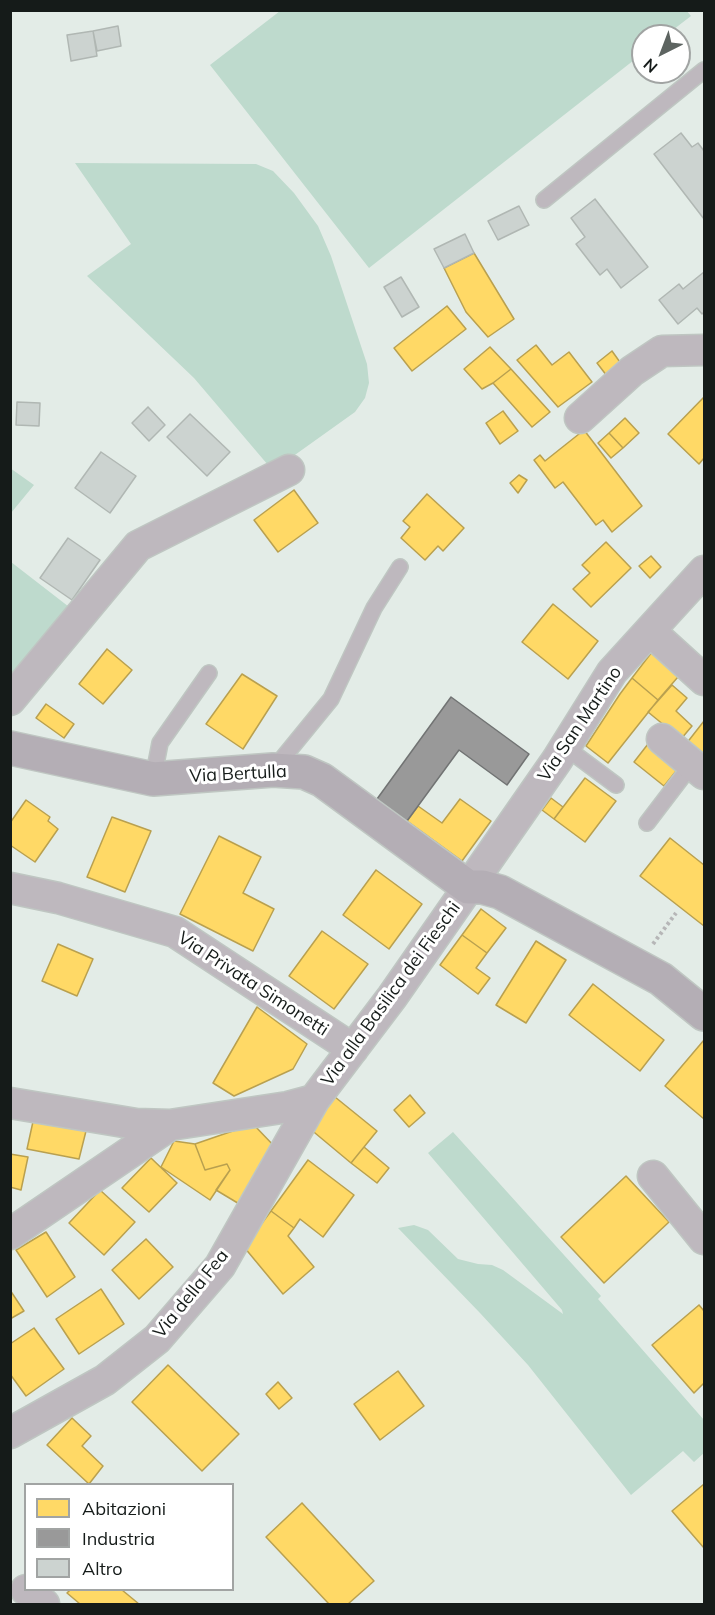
<!DOCTYPE html>
<html>
<head>
<meta charset="utf-8">
<style>
  body { margin:0 }
  #map { position:relative; width:715px; height:1615px; overflow:hidden; background:#e3ece7; font-family:Mulish,sans-serif }
  canvas { display:block }
  .frame { position:absolute; inset:0; border:12px solid #151b19; pointer-events:none }
  .legend { position:absolute; left:24px; top:1483px; width:210px; height:108px; box-sizing:border-box; background:#fff; border:2px solid #a1a4a3; margin:0; padding:8px 10px; list-style:none; font-size:18px; color:#151b19 }
  .legend li { display:flex; align-items:center; gap:12px; height:30px }
  .legend b { width:30px; border:2px solid #a1a4a3 }
  .north { position:absolute; left:631px; top:24px; width:60px; height:60px; box-sizing:border-box; background:#fff; border:2px solid #a1a4a3; border-radius:50%; rotate:222deg; font-size:16px; font-weight:700; line-height:24px; text-align:center; color:#151b19 }
  .north::after { content:''; display:block; margin:auto; width:21px; height:27px; background:#5d6461; clip-path:polygon(50% 0,100% 100%,50% 72%,0 100%) }
</style>
</head>
<body>
<div id="map">
<canvas width="715" height="1615"></canvas>
<div class="frame"></div>
<ul class="legend">
<li><b style="height:16px;background:#ffd966"></b>Abitazioni</li>
<li><b style="height:16px;background:#999"></b>Industria</li>
<li><b style="height:16px;background:#ccd3d0"></b>Altro</li>
</ul>
<div class="north">N</div>
</div>
<script>
const c = document.querySelector('canvas').getContext('2d');
c.lineJoin = 'round';
function fillPath(path, color) {
  c.fillStyle = color;
  c.fill(path, 'evenodd');
}
function toPath(rows) {
  const path = new Path2D();
  for (const r of rows) {
    path.moveTo(r[0], r[1]);
    for (let i = 2; i < r.length; i += 2) path.lineTo(r[i], r[i + 1]);
  }
  return path;
}
function strokePath(path, color, width, dash) {
  c.strokeStyle = color;
  c.lineWidth = width;
  c.lineCap = dash ? 'butt' : 'round';
  c.setLineDash(dash || []);
  c.stroke(path);
}
function write(font, color, halo, rows, align = 'center') {
  c.font = font + ' Mulish,sans-serif';
  c.lineWidth = 6;
  c.setLineDash([]);
  c.textBaseline = 'middle';
  c.strokeStyle = halo;
  c.fillStyle = color;
  for (const [text, x, y, turn = 0] of rows) {
    c.save();
    c.translate(x, y);
    c.rotate((+turn || 0) * Math.PI / 180);
    c.textAlign = isNaN(turn) ? turn : align;
    if (halo) c.strokeText(text, 0, 0);
    c.fillText(text, 0, 0);
    c.restore();
  }
}
const green = toPath([
  [686,10,691,16,665,36,643,36,643,53,369,268,210,65,280,11],
  [75,163,256,164,273,171,294,193,318,226,331,256,367,364,369,383,365,398,355,412,278,467,268,465,194,378,87,276,131,244],
  [10,468,34,485,11,513,10,513],
  [11,562,73,610,11,684],
  [453,1132,601,1296,598,1299,704,1420,704,1453,694,1462,683,1451,631,1495,528,1365,480,1313,398,1228,414,1225,428,1230,458,1259,478,1264,492,1265,503,1270,563,1314,562,1310,428,1153]
]);
const homes = toPath([
  [474,253,514,319,488,337,466,312,444,268,474,253],
  [447,306,466,329,412,371,394,348,447,306],
  [536,345,552,365,569,352,592,382,558,407,517,360,536,345],
  [490,347,511,369,493,383,482,389,464,369,490,347],
  [612,351,622,365,607,376,597,363,612,351],
  [511,369,550,412,532,427,493,383,511,369],
  [704,397,704,458,699,464,668,434,704,397],
  [503,411,518,431,500,444,486,423,503,411],
  [625,418,639,433,623,448,609,433,625,418],
  [584,430,642,506,612,532,603,520,596,525,563,482,555,488,534,460,540,455,545,461,584,430],
  [609,433,623,448,611,458,598,443,609,433],
  [519,475,527,480,518,493,510,483,519,475],
  [294,490,318,523,278,552,254,520,294,490],
  [427,494,464,528,443,551,438,546,425,560,401,538,410,527,403,521,427,494],
  [606,542,631,568,591,607,573,589,590,573,582,565,606,542],
  [651,556,661,567,650,578,639,566,651,556],
  [553,604,598,641,568,679,522,642,553,604],
  [655,648,684,670,658,700,632,678,655,648],
  [107,649,132,670,103,704,79,684,107,649],
  [242,674,277,696,243,749,206,724,242,674],
  [632,678,658,700,608,763,586,746,620,694,632,678],
  [672,685,687,698,676,711,692,726,681,739,648,712,672,685],
  [46,704,74,724,64,738,36,718,46,704],
  [704,721,704,759,686,744,704,721],
  [648,744,677,770,664,786,634,762,648,744],
  [585,778,616,801,585,842,554,819,585,778],
  [551,798,563,807,554,819,542,810,551,798],
  [460,799,491,821,462,861,407,821,418,806,442,823,460,799],
  [26,800,50,817,48,821,58,829,35,862,10,845,10,823,26,800],
  [112,817,151,831,125,892,87,877,112,817],
  [219,836,261,857,243,893,274,909,253,951,180,914,219,836],
  [670,838,704,865,704,926,640,876,670,838],
  [376,870,422,904,389,949,343,915,376,870],
  [481,909,506,928,487,953,462,935,481,909],
  [322,931,368,964,334,1009,289,976,322,931],
  [462,935,487,953,476,968,490,978,478,994,440,965,462,935],
  [536,941,566,960,526,1023,496,1005,536,941],
  [58,944,93,959,77,996,42,981,58,944],
  [593,984,664,1040,640,1071,569,1015,593,984],
  [257,1007,307,1044,293,1069,234,1096,213,1083,257,1007],
  [704,1040,704,1119,665,1086,704,1040],
  [410,1095,425,1113,409,1127,394,1110,410,1095],
  [335,1097,377,1131,351,1163,309,1128,335,1097],
  [34,1117,87,1127,79,1159,27,1149,34,1117],
  [253,1124,276,1148,241,1205,216,1190,230,1170,227,1164,205,1170,195,1144,253,1124],
  [174,1141,195,1144,205,1170,227,1164,230,1170,210,1200,161,1167,174,1141],
  [364,1147,389,1168,377,1183,351,1163,364,1147],
  [10,1154,28,1157,21,1190,10,1187,10,1154],
  [151,1158,177,1183,149,1212,122,1188,151,1158],
  [308,1160,354,1195,323,1237,300,1219,294,1228,271,1211,308,1160],
  [626,1176,669,1222,604,1283,561,1237,626,1176],
  [100,1190,135,1222,104,1255,69,1223,100,1190],
  [271,1211,294,1228,288,1236,314,1267,283,1294,244,1247,271,1211],
  [46,1232,75,1277,47,1297,16,1250,46,1232],
  [146,1239,173,1267,139,1299,112,1270,146,1239],
  [101,1289,124,1324,79,1354,56,1319,101,1289],
  [10,1290,24,1311,10,1319,10,1290],
  [699,1305,704,1311,704,1383,694,1393,652,1345,699,1305],
  [34,1328,64,1369,26,1396,10,1374,10,1344,34,1328],
  [168,1365,239,1434,202,1471,132,1402,168,1365],
  [398,1371,424,1406,380,1440,354,1404,398,1371],
  [278,1382,292,1398,279,1409,266,1394,278,1382],
  [72,1418,91,1436,82,1446,103,1466,89,1484,47,1445,72,1418],
  [704,1484,704,1548,672,1511,704,1484],
  [302,1503,374,1581,348,1604,329,1604,266,1537,302,1503],
  [70,1590,122,1590,139,1604,80,1604,67,1593,70,1590]
]);
const industry = toPath([
  [451,697,529,754,507,785,459,750,407,821,377,799,451,697]
]);
const building = toPath([
  [118,26,121,46,97,51,93,31,118,26],
  [93,31,97,56,71,61,67,35,93,31],
  [681,133,692,147,698,143,704,151,704,219,654,154,681,133],
  [595,199,648,267,621,288,607,269,600,275,576,244,585,237,571,218,595,199],
  [519,206,529,225,498,240,488,221,519,206],
  [465,234,474,253,444,268,434,249,465,234],
  [704,272,704,312,702,314,697,308,678,324,659,300,679,284,683,289,704,272],
  [401,277,419,307,402,317,384,287,401,277],
  [17,402,40,403,39,426,16,425,17,402],
  [148,407,165,425,149,441,132,423,148,407],
  [190,414,230,452,207,476,167,437,190,414],
  [101,452,136,476,110,513,75,488,101,452],
  [68,538,100,560,72,600,40,578,68,538]
]);
const path = toPath([
  [653,944,676,913]
]);
const lane = toPath([
  [544,200,704,70],
  [565,747,616,785],
  [273,770,331,699,374,608,400,567],
  [153,779,160,743,209,673],
  [647,823,692,764]
]);
const street = toPath([
  [580,418,632,371,662,351,704,350],
  [650,631,704,680],
  [10,700,138,546,289,470],
  [662,739,704,774],
  [10,888,58,898,175,932,353,1049],
  [10,1103,136,1124,170,1125,288,1107,314,1100,392,997,557,760,612,672,704,571],
  [653,1176,704,1239],
  [10,1234,170,1125],
  [10,1433,105,1380,157,1339,220,1266,314,1100],
  [26,1590,44,1604]
]);
const secondary = toPath([
  [10,748,153,779,273,770,304,772,322,780,468,887,482,887,500,892,661,979,704,1014]
]);
const streetNames = [
  ["Via San Martino",580,724,-56],
  ["Via Bertulla",238,774,-3],
  ["Via Privata Simonetti",253,984,33],
  ["Via alla Basilica dei Fieschi",391,994,-54],
  ["Via della Fea",191,1294,-51]
];
fillPath(green, '#bedacd');
fillPath(homes, '#ffd966');
strokePath(homes, '#b9a04f', 1.5);
fillPath(industry, '#999');
strokePath(industry, '#717373', 1.5);
fillPath(building, '#ccd3d0');
strokePath(building, '#b0b7b3', 1.5);
strokePath(lane, '#bfc6c2', 18);
strokePath(street, '#bfc6c2', 33);
strokePath(secondary, '#bfc6c2', 36);
strokePath(path, '#b6b6b7', 4, [3, 3]);
strokePath(lane, '#beb8be', 15);
strokePath(street, '#beb8be', 30);
strokePath(secondary, '#b4aeb5', 33);
write('18px', '#151b19', '#fff', streetNames);
</script>
</body>
</html>
